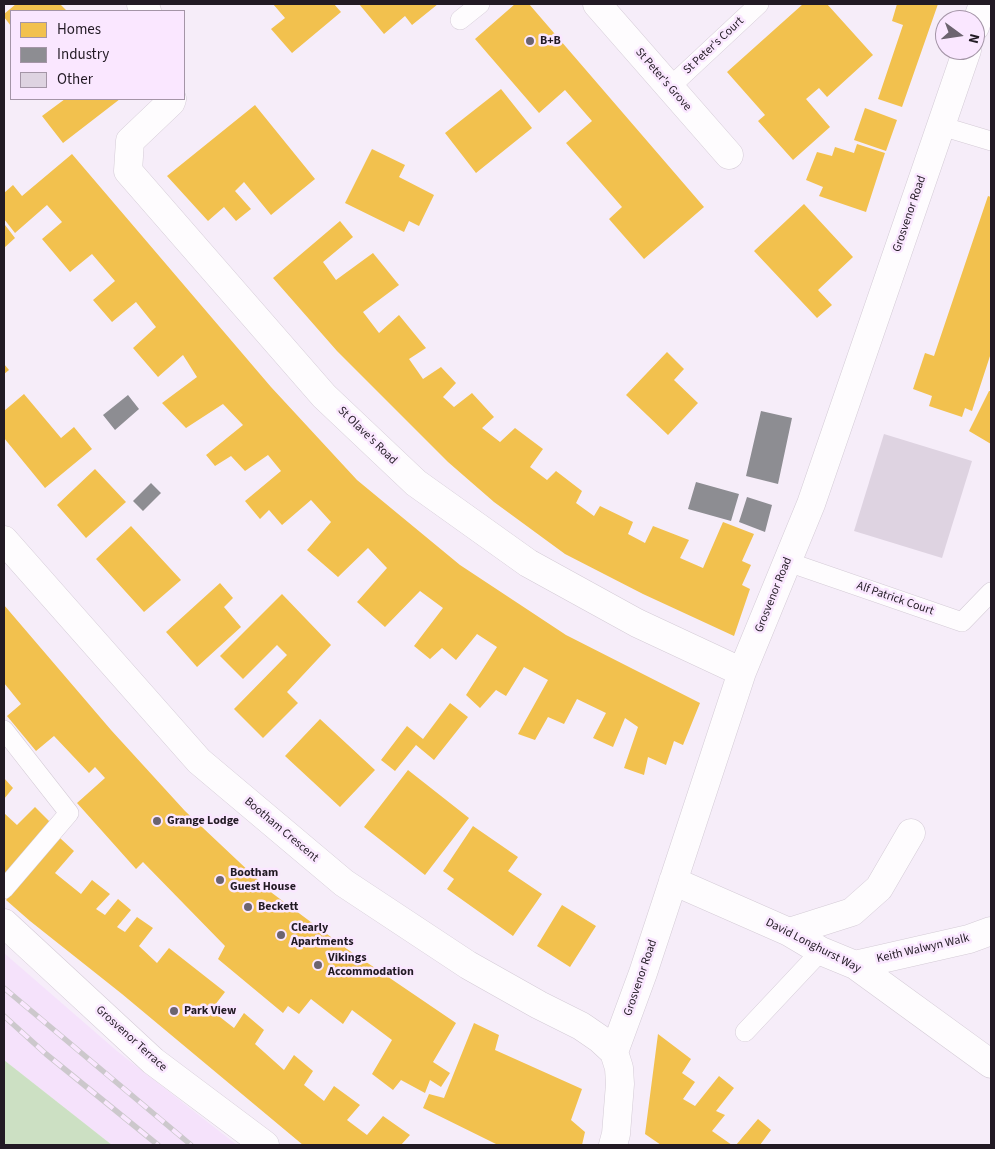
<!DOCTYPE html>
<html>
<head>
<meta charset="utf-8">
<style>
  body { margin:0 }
  #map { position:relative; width:995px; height:1149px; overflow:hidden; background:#f6edf9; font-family:"Source Sans 3",sans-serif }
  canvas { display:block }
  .frame { position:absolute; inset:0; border:5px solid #221a24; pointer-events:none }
  .legend { position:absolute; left:10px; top:10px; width:175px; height:90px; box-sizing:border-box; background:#fae7ff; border:1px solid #a495a7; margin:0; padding:6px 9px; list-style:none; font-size:15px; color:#221a24 }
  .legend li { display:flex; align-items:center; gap:10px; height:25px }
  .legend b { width:25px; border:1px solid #a495a7 }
  .north { position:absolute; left:935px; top:10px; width:50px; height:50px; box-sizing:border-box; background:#fae7ff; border:1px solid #a495a7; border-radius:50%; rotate:104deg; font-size:14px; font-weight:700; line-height:20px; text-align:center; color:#221a24 }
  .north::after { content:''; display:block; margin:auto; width:18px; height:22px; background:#6c646f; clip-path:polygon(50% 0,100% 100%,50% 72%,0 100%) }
</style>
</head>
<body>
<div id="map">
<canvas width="995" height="1149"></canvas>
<div class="frame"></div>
<ul class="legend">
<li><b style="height:14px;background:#f2c14e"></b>Homes</li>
<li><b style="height:14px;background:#8d8d92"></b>Industry</li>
<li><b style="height:14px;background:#ded3e1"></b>Other</li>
</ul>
<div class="north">N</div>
</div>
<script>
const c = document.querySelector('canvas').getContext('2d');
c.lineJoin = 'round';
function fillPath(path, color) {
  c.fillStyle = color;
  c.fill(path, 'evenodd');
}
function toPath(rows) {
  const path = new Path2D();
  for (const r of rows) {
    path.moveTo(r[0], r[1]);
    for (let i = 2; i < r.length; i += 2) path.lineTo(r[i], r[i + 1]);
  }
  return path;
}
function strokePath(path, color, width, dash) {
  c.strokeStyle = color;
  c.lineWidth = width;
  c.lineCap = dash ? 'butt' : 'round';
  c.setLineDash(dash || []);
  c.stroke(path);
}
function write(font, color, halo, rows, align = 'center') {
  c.font = font + ' "Source Sans 3",sans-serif';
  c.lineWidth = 5;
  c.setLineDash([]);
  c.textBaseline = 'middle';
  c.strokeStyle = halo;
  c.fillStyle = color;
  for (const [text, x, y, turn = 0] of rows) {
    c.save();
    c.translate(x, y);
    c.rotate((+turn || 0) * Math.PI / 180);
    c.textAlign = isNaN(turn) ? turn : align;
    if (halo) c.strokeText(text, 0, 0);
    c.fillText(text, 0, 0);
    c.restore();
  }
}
const built = toPath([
  [4,953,117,1051,237,1145,112,1145,4,1060]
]);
const green = toPath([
  [4,1060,112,1145,4,1145]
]);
const homes = toPath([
  [16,4,60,4,67,11,11,11,11,26,4,17,4,14],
  [273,4,334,4,341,12,292,53,271,29,285,18],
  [359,4,438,4,412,25,405,16,384,34],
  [515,4,529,4,704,207,644,259,609,219,622,207,566,143,592,121,565,90,539,113,475,39],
  [803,4,827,4,873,55,827,97,819,88,806,99,830,127,793,160,758,121,765,115,727,72],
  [897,4,938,4,902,107,878,99,903,25,892,21],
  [501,89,532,128,476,173,445,133],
  [65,99,120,99,63,143,42,116],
  [255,105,315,179,271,215,244,182,235,191,251,209,236,221,224,207,208,221,167,176],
  [865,108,897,120,886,151,854,140],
  [857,144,885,153,866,212,819,196,823,187,806,180,817,152,832,156,835,147,854,153],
  [372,149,405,165,399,177,434,195,419,226,409,221,404,232,345,203],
  [72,154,271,387,357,480,460,565,566,635,700,703,683,745,674,741,666,765,648,757,644,775,624,768,638,727,625,718,613,747,593,738,606,713,577,699,564,724,548,717,535,740,518,734,548,680,524,667,506,696,496,690,480,708,466,695,497,647,477,634,456,660,442,648,430,659,414,646,443,608,420,591,385,627,357,602,387,568,368,548,338,577,307,550,331,522,311,500,282,525,269,510,260,519,245,501,281,471,268,455,245,471,231,456,215,466,206,455,243,425,223,404,186,428,162,403,197,377,183,355,158,377,133,348,156,327,136,302,112,322,93,300,115,281,92,254,70,272,42,239,62,222,47,205,15,233,4,219,4,193,13,185,22,196],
  [988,196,991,197,991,353,972,411,965,408,962,417,929,406,932,396,913,389,925,353,934,356],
  [804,204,853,257,818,290,832,305,817,318,754,251],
  [340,221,353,237,323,262,336,280,373,253,399,285,363,312,379,333,399,315,426,348,409,359,423,379,441,367,456,383,443,397,454,407,472,393,494,417,482,428,500,442,515,428,543,449,530,467,547,480,556,471,582,491,576,503,594,516,600,506,633,522,628,534,645,543,653,526,689,540,680,558,703,568,723,522,754,534,742,561,751,565,742,585,750,589,734,636,643,594,565,554,494,502,448,462,337,351,273,278],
  [5,225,15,238,4,248,4,227],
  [667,352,684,369,674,380,698,403,668,435,626,395],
  [4,364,9,370,4,374],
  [989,391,991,391,991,444,969,431],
  [24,394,61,438,74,427,92,449,45,488,4,438,4,411],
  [95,469,126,502,86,538,57,505],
  [131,526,181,580,144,612,96,559],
  [220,583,233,598,224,607,241,627,197,667,166,632],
  [282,594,331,645,287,692,298,703,263,738,234,709,287,655,277,645,243,679,220,656],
  [4,605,111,730,185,811,272,893,347,949,456,1023,433,1062,450,1073,441,1087,430,1080,425,1093,401,1080,393,1090,372,1074,392,1040,352,1010,343,1024,311,999,299,1014,288,1006,283,1013,218,959,225,946,143,862,136,869,77,803,105,778,95,767,89,773,54,736,36,751,7,716,21,704,4,683],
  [450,703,468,717,434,760,416,745,395,771,381,760,407,726,423,739],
  [320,719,375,770,340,807,285,756],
  [408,770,469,818,425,875,364,827],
  [4,778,13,788,4,799],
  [35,807,51,823,4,878,4,813,17,825],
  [473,826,518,857,508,871,542,894,513,936,447,889,454,879,443,871],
  [60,838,74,851,55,873,81,894,92,880,110,894,96,909,105,915,118,899,131,910,117,927,125,932,137,917,153,928,139,946,157,963,169,948,225,992,211,1010,234,1028,244,1013,264,1030,255,1044,284,1070,294,1055,313,1071,304,1085,324,1101,334,1086,360,1105,347,1120,367,1135,383,1116,410,1135,401,1145,303,1145,122,994,30,921,6,900],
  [562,905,596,926,570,967,537,946],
  [474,1023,499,1035,495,1050,582,1089,571,1120,585,1132,582,1145,498,1145,423,1108,429,1094,444,1098],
  [658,1034,691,1059,682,1073,695,1082,683,1099,695,1106,719,1076,734,1088,716,1111,725,1115,712,1131,732,1145,661,1145,645,1134],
  [758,1119,771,1130,760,1145,736,1145]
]);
const industry = toPath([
  [128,395,139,409,115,430,103,415],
  [761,411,792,418,778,484,746,476],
  [696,482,739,494,731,521,688,509],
  [151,483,161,493,143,511,133,501],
  [747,497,772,505,765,532,739,522]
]);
const building = toPath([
  [884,434,972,461,942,558,854,531]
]);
const service = toPath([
  [460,20,480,4],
  [669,88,759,4],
  [941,126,991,141],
  [788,562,962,622,991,592],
  [4,730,69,813,4,889],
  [745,1032,821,951]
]);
const minor = toPath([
  [141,4,147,11],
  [597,4,729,155],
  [975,27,983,4],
  [172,99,171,102,130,141,128,171,324,396,416,483,528,563,637,623,742,672],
  [4,540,199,761,344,883,468,965,539,1005,581,1026,600,1039,614,1052],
  [673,881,789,932,821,951,855,965,991,1064],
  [4,923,153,1061,265,1145],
  [789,932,852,912,879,888,911,833],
  [855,965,969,939,991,931],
  [613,1145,616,1134,620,1084,619,1068,614,1052,643,973,742,672,811,504,967,50]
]);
const rail = toPath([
  [4,988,191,1145],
  [4,1016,46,1054,158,1145]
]);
const markers = [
  [530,41,5,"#6c646f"],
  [157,821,5,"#6c646f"],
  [220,880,5,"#6c646f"],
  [248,907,5,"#6c646f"],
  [281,935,5,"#6c646f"],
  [318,965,5,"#6c646f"],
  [174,1011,5,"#6c646f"]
];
const poiNames = [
  ["B+B",540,41],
  ["Grange Lodge",167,821],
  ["Bootham",230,873],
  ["Guest House",230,887],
  ["Beckett",258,907],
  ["Clearly",291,928],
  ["Apartments",291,942],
  ["Vikings",328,958],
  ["Accommodation",328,972],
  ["Park View",184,1011]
];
const streetNames = [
  ["St Peter's Court",714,46,-43],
  ["St Peter's Grove",663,80,49],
  ["Grosvenor Road",910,214,-71],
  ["St Olave's Road",367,436,44],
  ["Grosvenor Road",774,595,-68],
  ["Alf Patrick Court",895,599,19],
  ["Bootham Crescent",281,830,40],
  ["David Longhurst Way",813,946,27],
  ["Keith Walwyn Walk",923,949,-13],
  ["Grosvenor Road",641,978,-71],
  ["Grosvenor Terrace",131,1039,42]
];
fillPath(built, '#f5e2fb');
fillPath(green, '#cce0c3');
fillPath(homes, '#f2c14e');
fillPath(industry, '#8d8d92');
fillPath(building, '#ded3e1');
strokePath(service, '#d4cbd6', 20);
strokePath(minor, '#d4cbd6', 29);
strokePath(service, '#fefcfe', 19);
strokePath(minor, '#fefcfe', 28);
strokePath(rail, '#ccc8cc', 5.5);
strokePath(rail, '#fae7ff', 4, [11]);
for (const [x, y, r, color] of markers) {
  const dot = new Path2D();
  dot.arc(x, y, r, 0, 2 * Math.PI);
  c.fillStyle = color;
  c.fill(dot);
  strokePath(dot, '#fae7ff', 2);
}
write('bold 12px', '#221a24', '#fae7ff', poiNames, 'left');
write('12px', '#221a24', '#fae7ff', streetNames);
</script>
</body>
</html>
